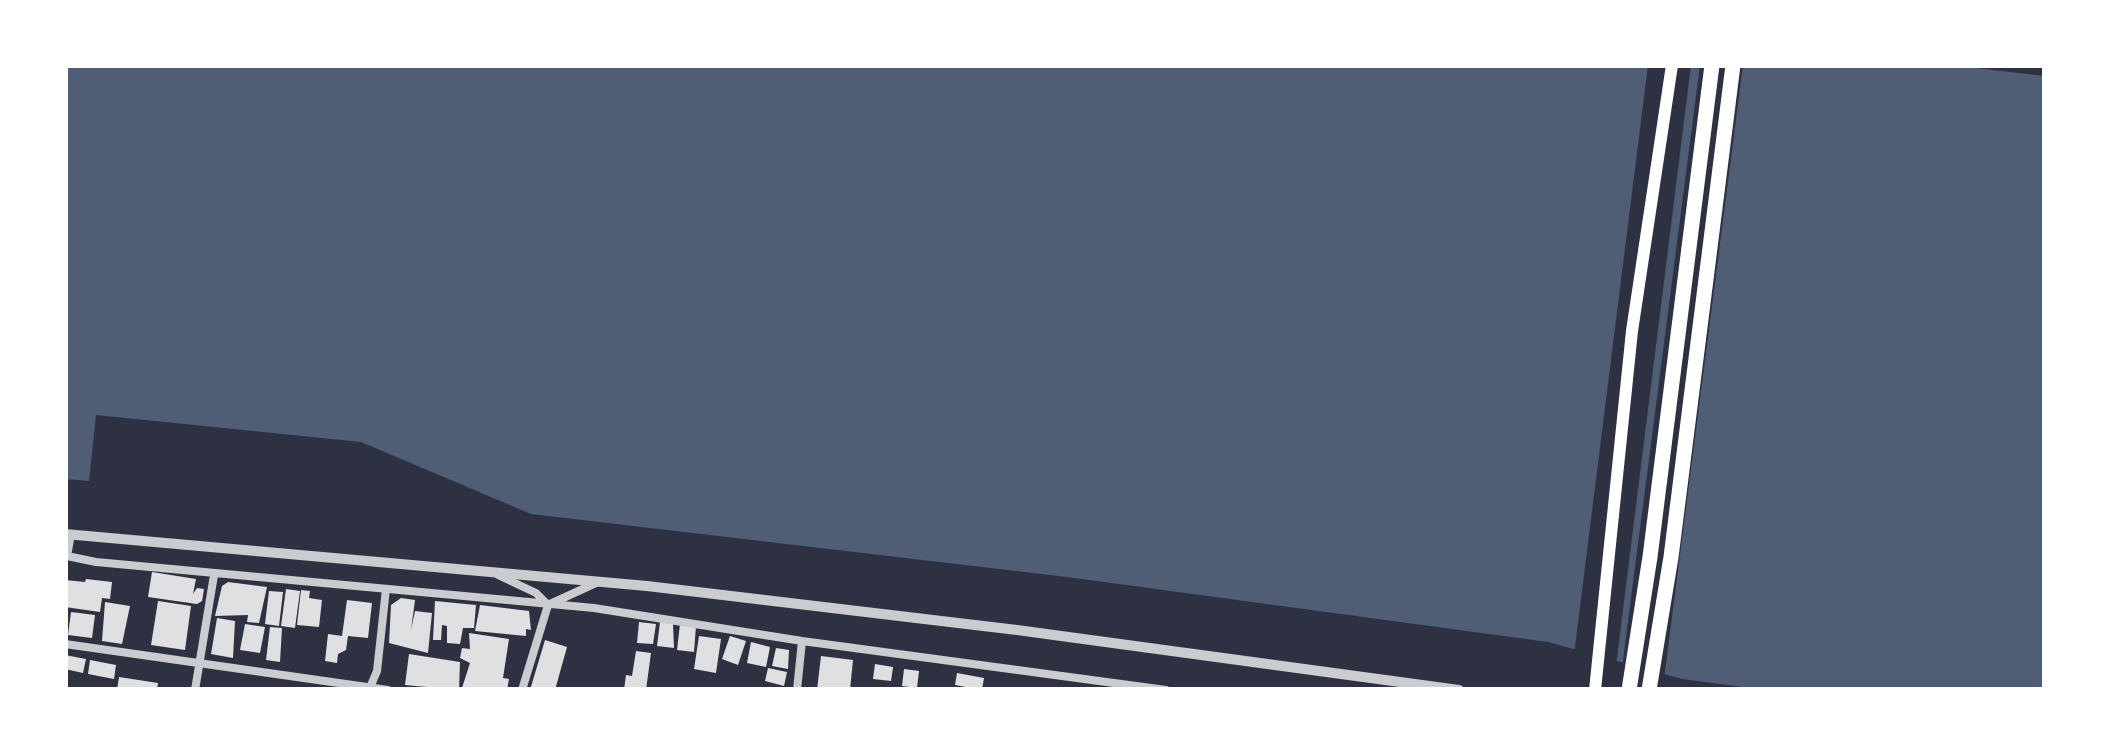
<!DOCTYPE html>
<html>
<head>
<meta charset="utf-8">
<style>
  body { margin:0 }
  #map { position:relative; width:2110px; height:755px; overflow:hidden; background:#2d3142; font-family:Figtree,sans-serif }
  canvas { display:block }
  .frame { position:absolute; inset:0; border:68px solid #fff; pointer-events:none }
</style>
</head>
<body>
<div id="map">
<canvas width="2110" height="755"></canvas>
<div class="frame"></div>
</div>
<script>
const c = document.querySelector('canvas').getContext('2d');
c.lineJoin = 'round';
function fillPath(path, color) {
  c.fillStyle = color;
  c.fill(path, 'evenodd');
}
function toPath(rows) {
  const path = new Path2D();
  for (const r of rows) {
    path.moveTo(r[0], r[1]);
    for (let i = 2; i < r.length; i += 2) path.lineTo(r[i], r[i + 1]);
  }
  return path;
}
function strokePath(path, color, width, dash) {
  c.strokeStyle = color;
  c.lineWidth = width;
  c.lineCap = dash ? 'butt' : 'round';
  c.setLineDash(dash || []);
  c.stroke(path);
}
const water = toPath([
  [65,65,1950,65,2045,76,2045,690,1765,690,1682,679,1548,642,1067,577,531,514,361,442,96,415,89,481,65,479]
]);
const pier = toPath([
  [1648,65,1691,65,1616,666,1574,655],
  [1700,65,1743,65,1664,679,1622,668]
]);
const building = toPath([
  [152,572,196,579,193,594,197,588,204,589,202,601,197,604,148,597],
  [86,579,112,582,110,599,102,598,100,612,65,607,65,580,85,582],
  [228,582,267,587,259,623,247,622,248,615,215,616,222,586],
  [286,589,300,591,295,628,281,626],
  [301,590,310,591,309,598,322,600,319,627,297,625],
  [269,591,283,592,279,626,265,624],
  [401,598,415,600,411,630,415,611,432,613,428,653,389,643,391,605],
  [347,600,372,603,368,638,348,636,346,650,338,654,337,663,325,661,328,634,342,636],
  [158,601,191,606,185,650,151,645],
  [435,601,476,605,474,628,463,628,460,644,447,643,447,626,442,625,441,640,433,640],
  [105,602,130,606,122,644,102,641],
  [480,605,529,611,531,630,526,629,526,636,475,631],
  [71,612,95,615,92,638,68,635],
  [217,618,235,621,233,658,211,654],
  [639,622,656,624,653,644,637,643],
  [660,622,673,624,674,648,657,646],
  [245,624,265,627,260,653,240,650],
  [680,624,696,626,694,652,677,650],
  [270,627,282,628,280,662,266,660],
  [469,633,509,639,503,678,509,679,507,690,462,688,470,663,460,658,462,648,470,649],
  [699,636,721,639,716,673,694,669],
  [730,636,746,641,738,665,722,659],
  [545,640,567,647,555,690,530,690],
  [751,642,770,647,766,667,747,663],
  [776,648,789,650,788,669,772,666],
  [636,651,651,653,646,690,624,690,626,675,632,676],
  [409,654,460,662,459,690,405,685],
  [65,655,86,659,83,673,65,669],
  [821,656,853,660,850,690,817,690],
  [90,660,116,665,114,679,88,674],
  [875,664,893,667,891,681,873,679],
  [768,668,787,672,784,686,765,681],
  [904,669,919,671,917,688,902,686],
  [957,673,984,678,982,690,955,685],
  [119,677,158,683,157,690,117,690]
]);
const minor = toPath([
  [71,534,67,556,96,562,594,608,802,641,1166,690],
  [498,575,536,593,548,605,598,582],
  [65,644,388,690],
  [195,690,214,575],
  [369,690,377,671,386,589],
  [522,690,548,605],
  [797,690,802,641]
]);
const tertiary = toPath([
  [65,534,647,586,1017,630,1459,690]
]);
const trunk = toPath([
  [1595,690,1632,331,1672,65]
]);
const motorway = toPath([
  [1629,690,1650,557,1712,65],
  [1649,690,1671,557,1733,65]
]);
fillPath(water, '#4f5d75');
fillPath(pier, '#2d3142');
fillPath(building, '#e0e0e3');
strokePath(minor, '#caccd0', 8);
strokePath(tertiary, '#caccd0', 10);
strokePath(trunk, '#fff', 12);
strokePath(motorway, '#fff', 15);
</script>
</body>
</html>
